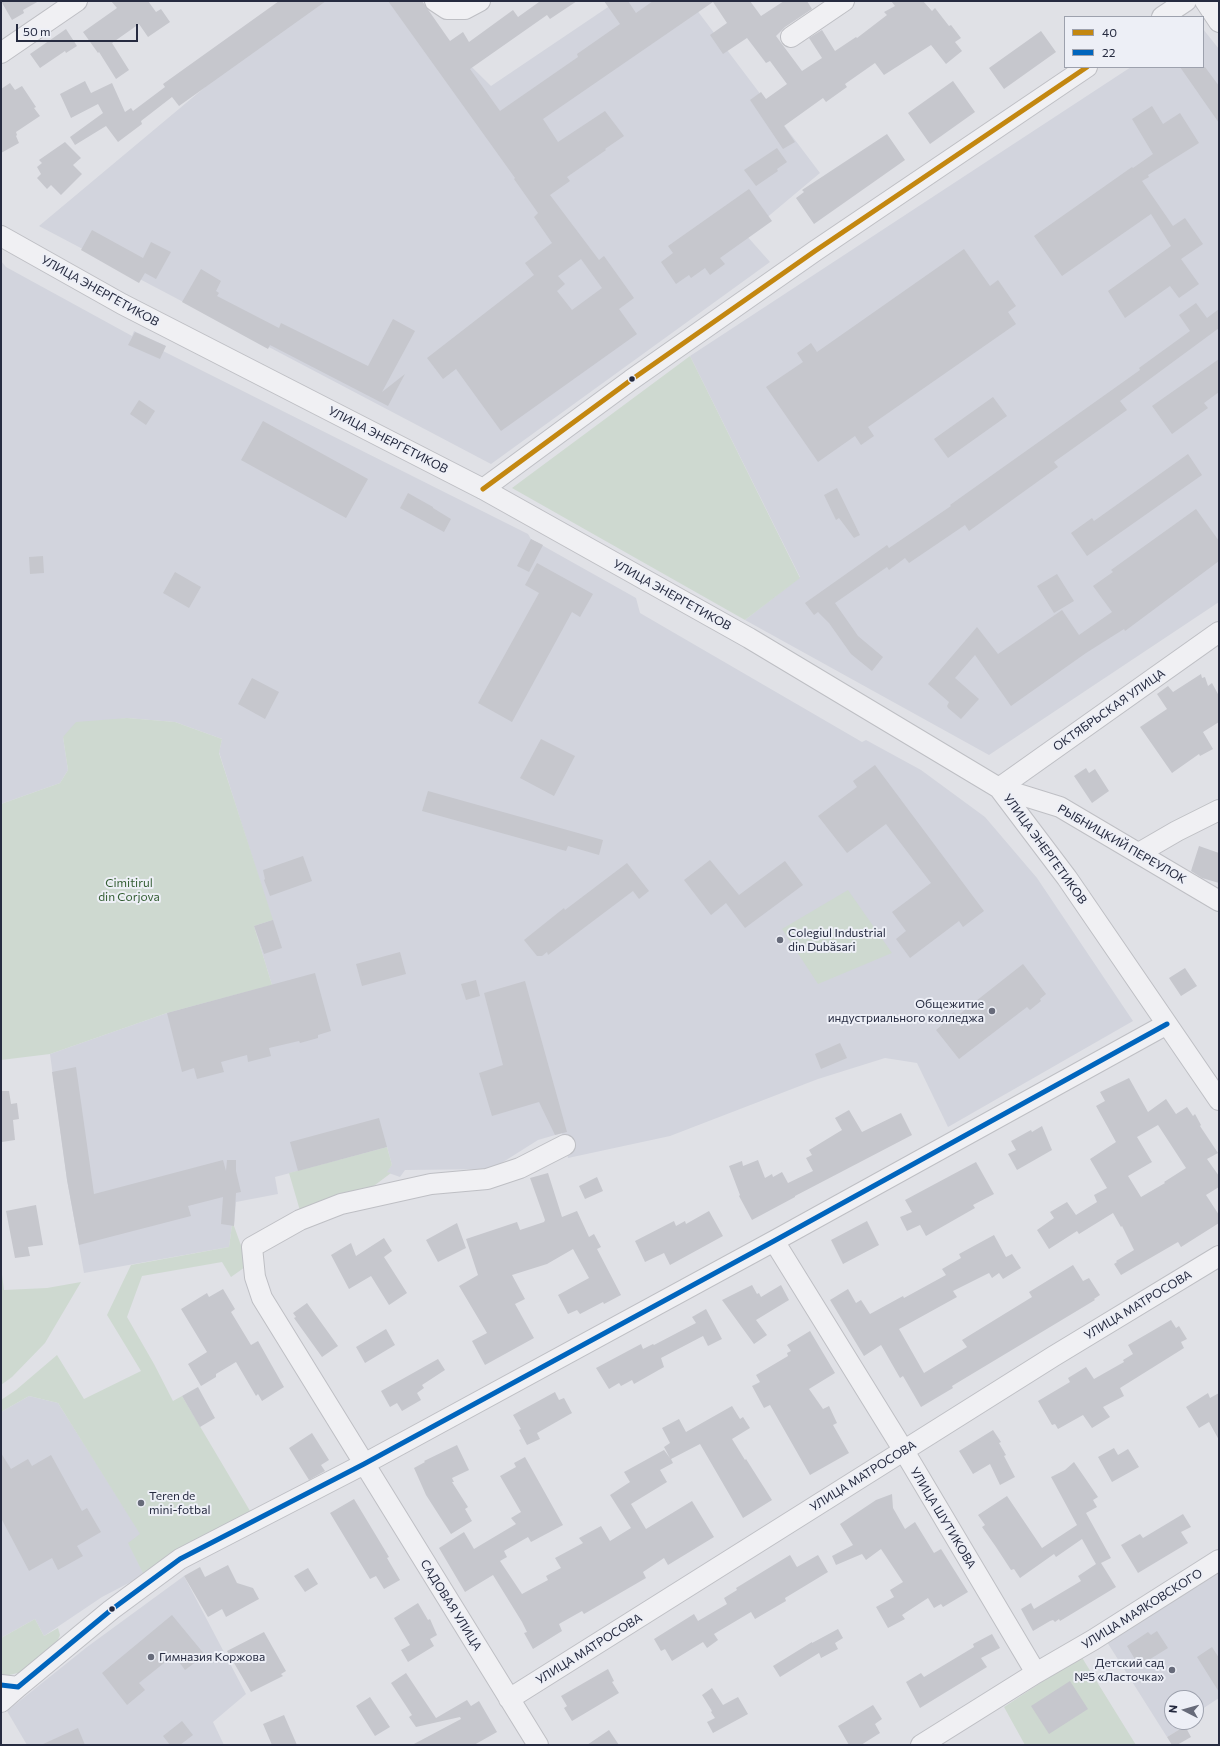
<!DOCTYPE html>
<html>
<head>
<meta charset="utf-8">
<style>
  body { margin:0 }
  #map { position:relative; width:1220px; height:1746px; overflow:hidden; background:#e0e1e6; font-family:Commissioner,sans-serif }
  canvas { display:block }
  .frame { position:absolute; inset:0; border:2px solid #262b40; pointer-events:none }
  .legend { position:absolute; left:1064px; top:16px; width:140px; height:52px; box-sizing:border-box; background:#edeff6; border:1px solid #9da1ad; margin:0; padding:5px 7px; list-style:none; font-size:12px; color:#262b40 }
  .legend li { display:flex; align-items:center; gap:8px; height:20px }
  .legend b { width:20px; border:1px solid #9da1ad }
  .north { position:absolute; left:1164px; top:1690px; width:40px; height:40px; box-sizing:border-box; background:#edeff6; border:1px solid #9da1ad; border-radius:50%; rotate:276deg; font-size:11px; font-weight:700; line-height:16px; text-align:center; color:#262b40 }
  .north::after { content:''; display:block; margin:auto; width:14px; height:18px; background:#676b7a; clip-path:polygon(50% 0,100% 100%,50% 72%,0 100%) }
  .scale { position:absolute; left:16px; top:24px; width:122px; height:18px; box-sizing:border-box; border:2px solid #262b40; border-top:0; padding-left:5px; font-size:12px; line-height:14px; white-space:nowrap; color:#262b40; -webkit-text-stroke:3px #edeff6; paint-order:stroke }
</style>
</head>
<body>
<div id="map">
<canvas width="1220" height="1746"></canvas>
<div class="frame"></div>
<ul class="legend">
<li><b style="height:5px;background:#c38710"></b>40</li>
<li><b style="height:5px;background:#0065bd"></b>22</li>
</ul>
<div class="north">N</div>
<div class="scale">50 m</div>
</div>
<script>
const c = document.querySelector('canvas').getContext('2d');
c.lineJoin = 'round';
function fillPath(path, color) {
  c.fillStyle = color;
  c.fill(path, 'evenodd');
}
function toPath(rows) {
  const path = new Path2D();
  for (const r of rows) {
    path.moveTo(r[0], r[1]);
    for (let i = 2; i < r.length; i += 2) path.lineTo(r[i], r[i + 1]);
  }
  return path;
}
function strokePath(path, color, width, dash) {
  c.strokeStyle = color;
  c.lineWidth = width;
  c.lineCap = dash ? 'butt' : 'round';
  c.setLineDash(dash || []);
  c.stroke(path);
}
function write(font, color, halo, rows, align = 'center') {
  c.font = font + ' Commissioner,sans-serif';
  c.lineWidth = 4;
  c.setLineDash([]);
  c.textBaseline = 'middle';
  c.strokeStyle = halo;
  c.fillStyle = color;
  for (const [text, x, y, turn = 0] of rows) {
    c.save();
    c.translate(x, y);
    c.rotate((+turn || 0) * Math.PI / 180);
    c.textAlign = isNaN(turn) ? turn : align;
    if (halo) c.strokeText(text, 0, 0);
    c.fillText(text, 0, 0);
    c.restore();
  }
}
const built = toPath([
  [308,1,405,1,491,86,617,1,690,1,820,173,746,235,770,262,491,464,39,226],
  [1203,29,1219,49,1219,602,989,755,745,620,800,577,690,356,1131,67,1203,67],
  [1,261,6,267,132,336,134,331,166,346,163,351,528,534,531,539,636,598,640,613,862,742,866,740,921,770,985,817,1037,878,1133,1021,948,1127,917,1063,885,1058,818,1079,670,1136,568,1158,562,1133,538,1140,492,1169,405,1170,400,1177,386,1172,392,1165,387,1147,275,1177,278,1194,236,1202,234,1226,232,1226,229,1247,84,1273,67,1180,50,1054,167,1013,272,985,254,926,272,920,219,752,222,739,175,722,127,718,112,720,63,737,68,770,60,783,1,804],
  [29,1396,58,1403,141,1534,144,1575,102,1597,44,1636,35,1619,1,1638,1,1412],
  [1219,1573,1219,1698,1196,1713,1196,1698,1172,1698,1172,1722,1183,1722,1185,1726,1167,1737,1107,1642],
  [184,1576,246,1694,213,1722,224,1745,27,1745,7,1711,87,1647]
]);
const green = toPath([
  [690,356,800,578,745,620,512,488],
  [127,718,175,722,222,739,219,753,273,920,254,926,272,985,167,1013,50,1054,1,1060,1,804,60,783,68,770,63,737,76,722],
  [848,890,892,953,818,984,782,929],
  [387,1147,392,1165,387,1172,391,1173,371,1188,301,1214,289,1173],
  [232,1225,234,1226,248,1265,231,1277,222,1262,142,1276,127,1317,154,1364,173,1401,182,1396,253,1516,144,1575,128,1543,140,1534,58,1403,29,1396,1,1412,1,1400,16,1390,57,1355,84,1399,141,1371,107,1315,131,1265,229,1247],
  [1,1267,4,1290,47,1288,81,1282,45,1343,12,1377,1,1385],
  [35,1619,44,1636,58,1628,60,1635,57,1642,22,1672,1,1677,1,1638],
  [1081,1656,1136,1745,1025,1745,1004,1707]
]);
const building = toPath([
  [1,1,39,1,23,10,24,13,12,20],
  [111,1,148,1,156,12,161,9,170,22,148,37,139,24,112,43,129,70,116,79,99,52,98,53,83,32,117,8],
  [279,1,326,1,179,106,172,97,141,121,142,124,118,142,106,126,75,145,70,137,103,113,98,104,71,118,60,94,85,81,91,93,112,83,125,112,131,108,133,111,165,87,163,84],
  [388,1,422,1,450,41,463,32,469,42,513,10,518,17,539,2,538,1,577,1,550,19,547,15,470,69,500,111,578,57,577,54,620,24,604,1,628,1,636,13,653,1,750,1,761,16,784,1,807,1,812,9,785,27,776,36,802,71,822,58,809,38,822,30,835,51,856,37,857,38,887,15,884,12,895,6,891,1,923,1,932,11,935,8,949,26,951,25,961,38,955,42,962,51,946,64,931,45,884,75,875,63,845,84,847,87,826,102,823,98,784,126,795,142,783,149,750,100,761,92,766,99,787,84,770,61,766,63,747,38,723,54,710,35,727,23,713,2,543,119,558,142,605,111,624,136,605,149,606,150,567,177,570,181,550,195,599,260,604,256,634,298,619,309,637,334,501,431,456,369,443,379,427,358,534,275,525,263,552,243,534,217,538,213,514,179,515,178],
  [581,259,602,288,572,310,557,291,565,284,558,276],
  [66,29,77,46,66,53,65,51,40,68,30,54],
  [1041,31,1056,52,1004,89,989,68],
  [1180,67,1205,67,1219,86,1219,123],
  [953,81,975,112,930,144,908,113],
  [10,83,15,90,22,86,36,107,34,108,40,116,16,132,17,135,16,136,19,143,1,153,1,89],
  [1152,106,1163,124,1180,113,1199,143,1148,175,1149,177,1142,181,1173,226,1185,218,1203,244,1181,259,1199,284,1179,298,1170,286,1125,318,1108,291,1171,246,1151,214,1062,276,1034,236,1132,167,1133,168,1153,154,1132,119],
  [887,134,905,160,814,224,796,198,804,192,802,190],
  [65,142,81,158,73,165,82,174,61,195,51,185,47,189,37,178,41,174,37,167,42,163,39,160],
  [777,148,787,162,777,169,778,171,756,186,744,170],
  [749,189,772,221,720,258,725,264,710,275,705,268,691,278,689,275,676,284,661,262,673,253,668,246],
  [92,230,143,258,151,242,171,252,156,279,145,273,139,283,81,250],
  [964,249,990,286,998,280,1016,306,1008,312,1016,324,868,427,874,436,861,445,855,436,818,462,766,387,803,362,797,353,811,343,817,352],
  [201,269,221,281,216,291,219,293,217,296,279,328,281,323,368,366,393,319,415,331,382,392,405,374,388,406,270,345,268,349,182,302],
  [1196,303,1207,318,1219,309,1219,328,1120,401,1127,410,1054,462,1058,467,969,531,965,525,909,563,905,558,889,570,887,567,835,603,858,636,883,657,872,671,851,654,829,623,818,612,814,615,805,603,887,545,889,548,951,506,950,505,1140,370,1139,368,1190,331,1179,315],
  [135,332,166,346,160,359,128,345],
  [1219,359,1219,392,1204,403,1208,408,1172,434,1152,406],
  [993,397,1007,416,948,458,934,439],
  [139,400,155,411,146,425,130,414],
  [263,421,368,479,346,518,241,460],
  [1188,454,1202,475,1087,556,1071,533,1092,518,1094,521],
  [837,488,860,535,854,538,839,518,836,520,824,495],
  [408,493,433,507,433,508,451,519,444,532,400,508],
  [1196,509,1219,541,1219,561,1125,631,1124,629,1086,653,1011,706,975,655,955,678,979,699,961,719,948,708,947,706,949,702,928,684,977,627,998,654,1062,610,1079,635,1112,612,1093,586,1113,572,1111,570],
  [531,539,543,545,529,572,517,566],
  [43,556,44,573,30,574,29,557],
  [537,563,593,594,580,617,572,612,512,722,478,703,539,593,525,585],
  [175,572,201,587,189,608,163,593],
  [1057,574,1074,601,1054,613,1037,586],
  [1201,674,1202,678,1205,677,1208,686,1212,683,1219,696,1219,722,1203,732,1213,749,1200,756,1199,754,1172,773,1140,727,1167,709,1157,694,1168,686,1173,692],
  [252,678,279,692,265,719,238,704],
  [541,739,575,756,554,796,520,778],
  [875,765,984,911,963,927,959,921,910,958,896,939,906,931,892,912,931,883,886,824,847,853,818,816,857,787,853,781],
  [1086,768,1089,773,1095,769,1109,791,1092,803,1074,776],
  [428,791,603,840,599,855,568,846,566,851,422,811],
  [1199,846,1219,853,1219,883,1202,878,1191,871],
  [303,856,312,881,270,896,264,880,265,879,263,870],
  [710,860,739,895,785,861,803,885,745,928,726,903,711,915,684,880],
  [627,863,649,891,639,899,633,891,548,955,547,952,542,956,537,956,524,940,564,908,565,910],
  [273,920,282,948,264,954,254,926],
  [400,952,406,974,362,986,356,964],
  [1023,964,1046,994,1040,999,1041,1001,1030,1010,1027,1007,959,1059,936,1030,942,1025,940,1022,954,1012,957,1016],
  [1185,968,1197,986,1181,996,1169,978],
  [315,973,331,1031,318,1035,318,1038,300,1043,299,1041,269,1048,271,1056,248,1062,247,1055,221,1062,224,1072,197,1079,194,1068,182,1072,167,1013],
  [476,980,480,996,466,1000,461,984],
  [525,981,567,1132,555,1135,539,1102,492,1116,479,1073,503,1065,484,993],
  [840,1043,847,1058,821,1069,815,1054],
  [76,1067,94,1194,223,1160,226,1171,227,1160,236,1160,236,1171,241,1192,236,1193,234,1226,221,1224,223,1197,188,1206,191,1216,79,1245,67,1180,52,1072],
  [1129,1078,1148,1112,1166,1099,1176,1114,1187,1107,1193,1116,1195,1114,1201,1125,1200,1126,1218,1153,1207,1159,1219,1176,1219,1187,1206,1195,1219,1215,1219,1223,1181,1247,1178,1242,1121,1275,1114,1264,1117,1262,1116,1261,1134,1250,1122,1226,1121,1227,1113,1213,1079,1234,1077,1231,1049,1249,1037,1230,1054,1218,1050,1212,1067,1202,1076,1215,1097,1202,1094,1195,1107,1188,1090,1159,1116,1142,1096,1106,1105,1101,1100,1092],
  [1158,1125,1186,1168,1164,1182,1165,1183,1141,1197,1128,1176,1152,1162,1137,1137],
  [1,1091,9,1091,11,1104,17,1103,19,1119,13,1120,15,1140,2,1142],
  [849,1110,862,1132,901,1113,912,1135,795,1196,795,1197,752,1220,739,1196,740,1195,729,1166,742,1161,743,1166,758,1160,765,1178,772,1174,773,1177,782,1172,788,1183,813,1171,806,1158,812,1155,809,1150,842,1130,835,1118],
  [379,1118,387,1147,298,1171,290,1142],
  [1042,1126,1052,1150,1017,1170,1008,1154,1016,1150,1011,1141,1031,1130,1032,1132],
  [976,1162,994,1194,973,1205,975,1208,926,1236,920,1225,907,1231,900,1217,912,1212,905,1200],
  [548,1173,562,1217,577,1211,589,1237,594,1234,601,1247,597,1249,621,1295,604,1304,603,1302,580,1314,577,1310,568,1314,558,1295,589,1278,573,1249,547,1264,512,1275,525,1299,515,1304,534,1338,485,1365,472,1341,487,1333,459,1286,478,1275,466,1239,517,1222,520,1230,544,1222,545,1220,530,1178],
  [597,1177,603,1191,585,1199,579,1186],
  [36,1205,43,1245,28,1247,30,1256,15,1258,6,1211],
  [709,1211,723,1236,670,1265,664,1253,645,1262,635,1241,674,1221,676,1226,685,1221,686,1224],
  [867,1221,879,1245,843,1264,831,1240],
  [457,1223,466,1248,438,1262,426,1240],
  [994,1235,1006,1257,1012,1254,1021,1268,1003,1279,999,1273,992,1278,989,1273,953,1291,957,1297,899,1329,924,1373,967,1347,962,1340,1032,1297,1029,1292,1073,1265,1083,1281,1089,1278,1100,1295,1094,1299,1095,1300,952,1386,953,1388,921,1407,903,1376,900,1378,881,1345,864,1356,830,1300,848,1289,856,1303,861,1300,870,1314,903,1296,904,1298,946,1275,942,1269,961,1258,959,1254],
  [384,1238,392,1251,384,1257,407,1293,389,1305,371,1276,349,1289,331,1255,351,1243,356,1256],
  [752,1285,757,1294,759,1293,761,1297,781,1285,789,1300,756,1320,767,1335,754,1344,722,1300],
  [223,1289,235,1309,231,1312,251,1345,258,1341,284,1387,262,1401,258,1394,256,1396,236,1362,216,1374,216,1377,201,1386,188,1364,207,1352,181,1309,207,1293,209,1297],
  [307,1303,338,1346,322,1357,294,1318,296,1317,293,1313],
  [706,1309,722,1339,708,1346,703,1336,661,1358,664,1367,634,1384,632,1380,621,1386,619,1383,609,1389,596,1368,641,1344,643,1349,653,1344,654,1345,696,1323,692,1317],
  [1171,1320,1176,1328,1179,1326,1187,1339,1181,1342,1184,1348,1120,1388,1124,1396,1103,1407,1110,1417,1092,1428,1083,1415,1058,1429,1055,1424,1052,1425,1038,1401,1070,1382,1068,1378,1086,1367,1094,1379,1124,1362,1123,1360,1133,1354,1128,1345],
  [386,1329,395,1345,365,1363,356,1347],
  [810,1331,835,1373,809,1389,823,1409,829,1406,837,1423,833,1425,849,1453,810,1475,770,1405,764,1408,752,1386,760,1382,756,1375,788,1356,787,1353,791,1351,787,1345],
  [438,1359,445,1370,422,1385,424,1388,417,1393,421,1400,402,1411,397,1403,390,1407,381,1391],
  [198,1387,215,1418,200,1427,182,1396],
  [555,1392,559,1400,564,1398,572,1413,537,1433,540,1439,527,1445,519,1430,521,1429,513,1415],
  [1208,1393,1210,1398,1219,1393,1219,1440,1209,1422,1199,1428,1186,1407],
  [732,1406,740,1419,743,1417,750,1428,732,1439,745,1460,746,1459,772,1500,743,1518,700,1444,671,1459,673,1463,660,1470,667,1482,631,1504,646,1529,692,1501,714,1537,668,1565,664,1558,643,1572,646,1578,584,1614,582,1611,559,1624,562,1631,533,1649,524,1633,527,1632,522,1622,493,1575,465,1592,439,1548,464,1532,474,1549,516,1524,511,1518,521,1512,500,1476,516,1467,514,1463,525,1457,563,1525,531,1542,528,1537,504,1551,507,1557,500,1561,522,1594,548,1580,546,1576,561,1568,555,1558,583,1543,579,1538,601,1526,610,1541,631,1528,610,1495,630,1482,624,1472,664,1450,670,1458,664,1447,670,1443,662,1428,679,1419,686,1432],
  [993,1430,1001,1442,999,1443,1006,1455,1004,1456,1015,1477,1000,1485,990,1464,973,1474,959,1451],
  [312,1433,329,1460,321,1465,325,1471,309,1480,289,1448],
  [457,1445,469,1470,452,1478,454,1482,452,1482,468,1507,465,1509,472,1521,451,1534,426,1495,414,1468,425,1462,424,1461],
  [1114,1448,1118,1455,1128,1449,1139,1467,1112,1482,1098,1457],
  [1,1453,11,1469,28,1459,32,1466,51,1455,82,1511,87,1508,101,1532,77,1546,83,1556,58,1570,52,1558,29,1571,1,1518],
  [1074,1462,1098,1497,1093,1500,1097,1507,1086,1513,1111,1558,1101,1563,1116,1587,1060,1621,1059,1619,1055,1622,1053,1620,1050,1621,1033,1631,1021,1609,1031,1603,1034,1609,1081,1581,1078,1576,1096,1564,1082,1539,1056,1557,1054,1554,1020,1578,1014,1569,1011,1570,996,1547,982,1527,985,1525,978,1515,1007,1496,1042,1548,1077,1525,1051,1477,1065,1470],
  [892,1494,893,1508,905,1529,915,1522,934,1553,941,1549,968,1592,943,1607,941,1604,934,1608,928,1598,902,1615,905,1619,888,1628,876,1607,894,1597,890,1590,903,1582,881,1549,866,1560,862,1554,836,1565,832,1556,853,1545,840,1524,876,1500],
  [354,1499,389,1557,387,1558,400,1580,384,1589,376,1576,370,1579,330,1513],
  [1183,1514,1191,1527,1181,1532,1188,1543,1138,1573,1121,1545,1140,1534,1143,1538],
  [790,1555,797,1567,818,1555,828,1572,785,1598,786,1601,755,1619,751,1612,714,1634,718,1640,707,1648,703,1642,672,1661,665,1649,661,1651,654,1639,694,1614,698,1621,727,1604,724,1598,737,1590,736,1588],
  [228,1565,237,1583,253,1588,259,1599,226,1617,222,1609,208,1617,184,1576,200,1567,205,1577],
  [308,1568,318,1584,305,1592,294,1576],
  [418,1603,428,1620,430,1619,437,1635,430,1639,434,1646,408,1662,401,1650,410,1645,394,1618],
  [172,1615,205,1655,185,1670,174,1655,139,1683,145,1690,127,1705,102,1673],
  [838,1629,843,1638,835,1643,838,1649,821,1658,819,1653,780,1677,773,1666,812,1642,812,1643],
  [1157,1631,1168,1648,1139,1666,1127,1646,1148,1632,1151,1635],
  [264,1632,286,1671,281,1674,283,1676,251,1692,227,1651],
  [992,1634,1000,1648,981,1658,987,1667,920,1708,906,1682,921,1673,924,1677,974,1647,973,1644],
  [1212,1647,1219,1658,1219,1692,1197,1657],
  [608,1669,614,1681,612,1682,619,1693,572,1721,564,1708,567,1706,561,1696],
  [406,1673,436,1718,467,1700,471,1706,479,1701,497,1732,474,1745,412,1745,461,1719,460,1717,416,1727,409,1717,412,1715,391,1683],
  [1070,1681,1088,1709,1049,1734,1031,1706],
  [712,1688,723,1705,738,1697,748,1714,713,1733,707,1722,715,1718,711,1712,712,1711,702,1695],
  [370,1697,390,1727,375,1736,356,1706],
  [873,1705,882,1719,875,1724,880,1733,861,1745,849,1745,838,1726],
  [284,1715,297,1745,272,1745,263,1724],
  [182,1721,193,1735,180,1745,170,1745,163,1736],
  [1185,1726,1191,1737,1177,1745,1172,1745,1167,1737],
  [78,1728,85,1745,41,1745],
  [609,1730,619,1745,587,1745]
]);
const minor = toPath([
  [435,1,447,9,465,9,480,1],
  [1205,1,1219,22],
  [1162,17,1186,1],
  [791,37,844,1],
  [1,53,77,1],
  [1,236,122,304,483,489,749,638,999,788,1067,878,1219,1100],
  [483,489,631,380,815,251,1087,67],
  [999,788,1219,632],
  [999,788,1060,807,1219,901],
  [1139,853,1177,831,1219,810],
  [774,1241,904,1451,1036,1673],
  [1,1685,18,1687,111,1610,180,1559,364,1464,774,1241,1167,1024],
  [509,1699,1054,1356,1219,1256],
  [1,1702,18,1687],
  [538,1745,262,1298,255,1277,252,1247,300,1220,341,1204,431,1184,487,1179,520,1168,565,1145],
  [921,1745,1036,1673,1093,1640,1219,1560]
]);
const bus1 = toPath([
  [483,489,631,380,815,251,1087,67]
]);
const bus2 = toPath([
  [1,1685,18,1687,111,1610,180,1559,364,1464,774,1241,1167,1024]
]);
const markers = [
  [632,379,3.5,"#262b40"],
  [780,940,4,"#676b7a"],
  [992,1011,4,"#676b7a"],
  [141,1503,4,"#676b7a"],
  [112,1609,3.5,"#262b40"],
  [151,1657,4,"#676b7a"],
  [1172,1670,4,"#676b7a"]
];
const streetNames = [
  ["УЛИЦА ЭНЕРГЕТИКОВ",100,291,29],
  ["УЛИЦА ЭНЕРГЕТИКОВ",388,440,27],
  ["УЛИЦА ЭНЕРГЕТИКОВ",672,595,29],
  ["ОКТЯБРЬСКАЯ УЛИЦА",1109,710,-35],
  ["РЫБНИЦКИЙ ПЕРЕУЛОК",1122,844,30],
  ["УЛИЦА ЭНЕРГЕТИКОВ",1045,849,54],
  ["УЛИЦА МАТРОСОВА",1138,1305,-31],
  ["УЛИЦА МАТРОСОВА",863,1476,-32],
  ["УЛИЦА ШУТИКОВА",943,1518,59],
  ["САДОВАЯ УЛИЦА",451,1605,58],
  ["УЛИЦА МАЯКОВСКОГО",1142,1609,-32],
  ["УЛИЦА МАТРОСОВА",589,1649,-32]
];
const parkNames = [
  ["Cimitirul",129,883],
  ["din Corjova",129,897]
];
const poiNames = [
  ["Colegiul Industrial",788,933],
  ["din Dubăsari",788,947],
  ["Общежитие",984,1004,"right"],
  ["индустриального колледжа",984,1018,"right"],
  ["Teren de",149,1496],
  ["mini-fotbal",149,1510],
  ["Гимназия Коржова",159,1657],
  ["Детский сад",1164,1663,"right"],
  ["№5 «Ласточка»",1164,1677,"right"]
];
fillPath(built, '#d2d4dd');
fillPath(green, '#ced9d0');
fillPath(building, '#c6c7cd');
strokePath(minor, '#bebfc4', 22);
strokePath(minor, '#f0f0f3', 20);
strokePath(bus1, '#c38710', 5);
strokePath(bus2, '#0065bd', 5);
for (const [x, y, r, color] of markers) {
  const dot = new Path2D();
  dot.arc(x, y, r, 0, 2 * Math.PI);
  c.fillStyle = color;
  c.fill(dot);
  strokePath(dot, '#edeff6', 1.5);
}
write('12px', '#262b40', '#edeff6', streetNames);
write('12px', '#335d32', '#edeff6', parkNames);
write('12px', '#262b40', '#edeff6', poiNames, 'left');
</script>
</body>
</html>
